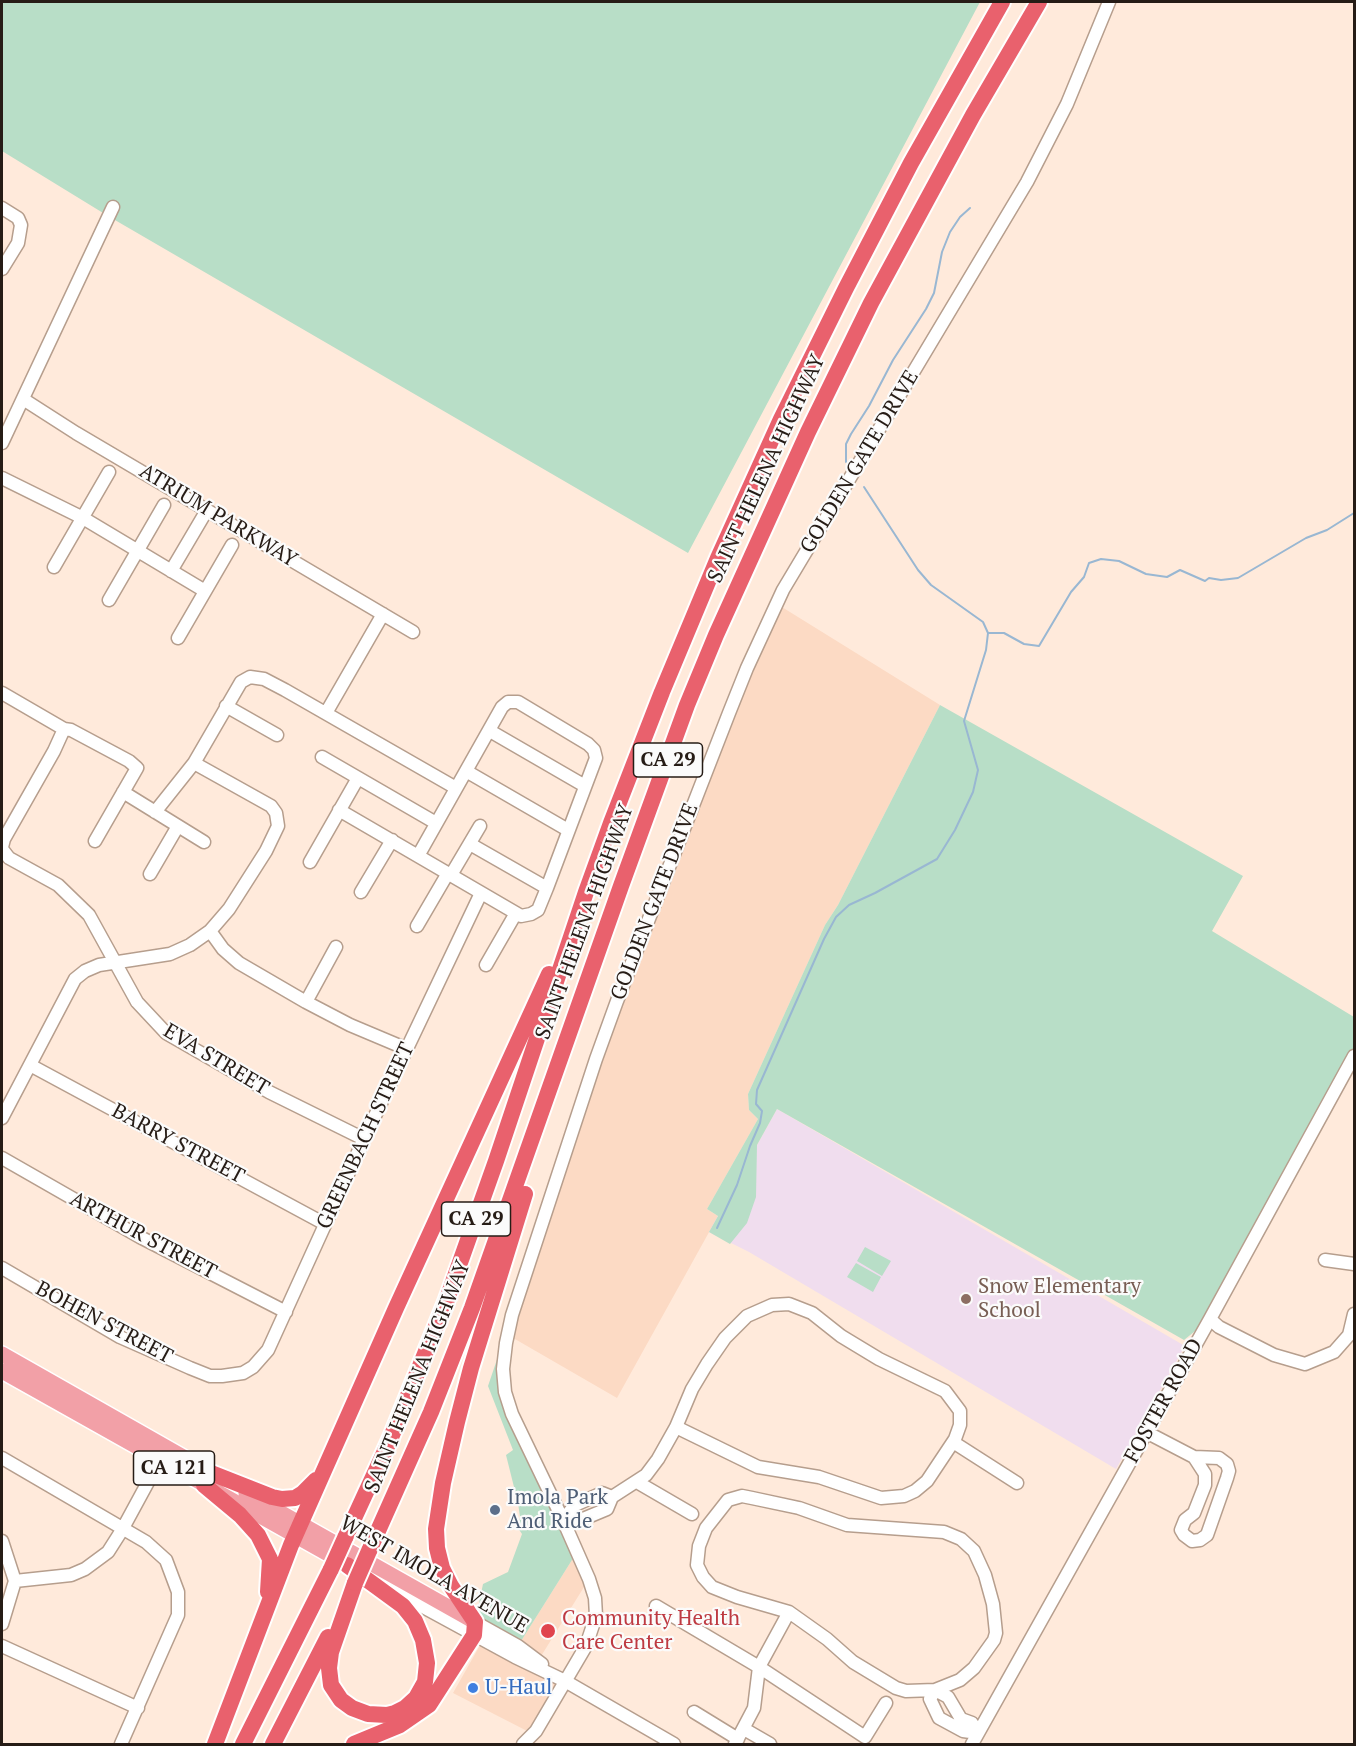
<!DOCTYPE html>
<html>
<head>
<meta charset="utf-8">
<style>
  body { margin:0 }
  #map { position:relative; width:1356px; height:1746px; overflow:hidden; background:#ffeadb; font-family:"PT Serif",serif }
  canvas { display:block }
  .frame { position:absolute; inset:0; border:3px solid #261c16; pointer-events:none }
</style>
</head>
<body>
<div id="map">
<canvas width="1356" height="1746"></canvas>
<div class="frame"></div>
</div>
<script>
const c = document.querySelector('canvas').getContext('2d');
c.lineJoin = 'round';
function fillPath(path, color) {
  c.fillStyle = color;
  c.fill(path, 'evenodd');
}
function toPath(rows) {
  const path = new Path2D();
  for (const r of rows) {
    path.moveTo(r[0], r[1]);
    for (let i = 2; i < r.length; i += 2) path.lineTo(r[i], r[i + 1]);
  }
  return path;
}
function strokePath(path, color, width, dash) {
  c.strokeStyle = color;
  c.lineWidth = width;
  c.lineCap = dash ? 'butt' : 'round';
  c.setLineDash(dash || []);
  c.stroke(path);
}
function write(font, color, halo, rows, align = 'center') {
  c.font = font + ' "PT Serif",serif';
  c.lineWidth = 4.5;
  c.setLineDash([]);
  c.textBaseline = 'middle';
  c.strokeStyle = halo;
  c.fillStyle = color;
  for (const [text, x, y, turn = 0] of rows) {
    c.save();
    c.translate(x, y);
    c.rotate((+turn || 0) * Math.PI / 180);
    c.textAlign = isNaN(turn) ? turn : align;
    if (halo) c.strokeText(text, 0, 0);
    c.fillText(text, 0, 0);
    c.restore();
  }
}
const built = toPath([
  [777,604,940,705,838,905,825,925,748,1094,749,1110,758,1119,707,1209,718,1216,617,1398,508,1335,596,1059],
  [577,1552,589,1579,538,1661,518,1646],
  [483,1640,565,1681,533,1734,453,1693]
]);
const education = toPath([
  [777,1109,1185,1346,1116,1469,749,1252,709,1232]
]);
const green = toPath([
  [2,2,980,2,688,553,108,216,2,151],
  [940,705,1243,876,1212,931,1354,1017,1354,1056,1210,1319,1184,1340,777,1109,757,1145,756,1197,747,1223,730,1244,709,1232,718,1216,707,1209,758,1119,749,1110,748,1094,825,925,838,905],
  [865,1247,891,1261,882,1276,857,1261],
  [856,1263,881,1277,873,1292,847,1277],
  [512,1315,505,1392,577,1552,518,1646,475,1622,483,1584,508,1572,522,1534,518,1528,520,1517,518,1503,506,1455,513,1450,488,1386]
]);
const stream = toPath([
  [846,462,846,444,851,434,869,406,893,360,926,309,934,293,942,252,950,232,960,217,970,208],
  [864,487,918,570,931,585,983,622,988,633],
  [717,1228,737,1185,750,1146,760,1123,762,1111,756,1104,757,1090,824,939,836,917,849,905,875,893,937,859,955,830,973,792,978,770,964,721,986,650,988,633,1004,633,1024,644,1039,646,1071,592,1084,577,1089,563,1101,559,1119,561,1146,574,1167,577,1180,570,1205,581,1209,578,1221,580,1238,578,1306,538,1327,530,1354,513]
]);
const minor = toPath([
  [2,208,18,218,21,225,18,243,2,269],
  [23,399,76,433,413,632],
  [2,443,113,207],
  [2,478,83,518,205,591],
  [54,567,109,472],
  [171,571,207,510],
  [109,600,164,505],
  [178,638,232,545],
  [2,693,64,729,54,751,4,839,2,847],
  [226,706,277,735],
  [326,713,383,614],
  [64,729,71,730,129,761,137,768,95,841],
  [490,731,585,786],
  [322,757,436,823],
  [466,771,568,830],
  [123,792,204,842],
  [339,810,418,856,521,916,531,914,538,910,547,888,596,758,594,750,588,744,518,702,508,702,502,707,418,856],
  [155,812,194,763,241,682,250,677,264,679,285,690,456,788],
  [470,844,547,888],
  [2,849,9,858,58,885,89,915,137,1002,166,1033,269,1092,364,1139],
  [310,862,358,778],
  [150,874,178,826],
  [451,875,480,826],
  [361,892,392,840],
  [417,926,448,873],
  [210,931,223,949,239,963,306,1002,350,1025,407,1049],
  [486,965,516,913],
  [306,1002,336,947],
  [30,1065,325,1224],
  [2,1118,75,979,85,971,99,965,170,954,190,945,210,931,229,909,266,851,278,826,276,813,271,806,194,763],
  [2,1158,140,1237,286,1312],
  [1325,1260,1354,1264],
  [2,1268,120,1337,190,1368,210,1376,222,1376,243,1373,253,1367,268,1350,364,1139,481,893],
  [789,1304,812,1313,841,1336,879,1359,945,1391,960,1411,960,1425,955,1439,927,1481,915,1491,904,1496,881,1498,819,1477,758,1467,676,1427,692,1389,707,1364,725,1338,747,1316,772,1305,789,1304],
  [1210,1319,1219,1327,1274,1355,1305,1364,1334,1352,1349,1335,1354,1314],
  [1146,1432,1194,1457,1219,1458,1227,1464,1229,1471,1227,1478,1207,1535,1200,1540,1192,1541,1184,1535,1181,1530,1185,1520,1194,1513,1205,1485,1205,1474,1194,1457],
  [953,1442,1017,1483],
  [2,1458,146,1542,166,1560,178,1592,178,1615,121,1744],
  [637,1482,692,1514],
  [563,1520,583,1519,607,1509,612,1497,646,1475,658,1459,676,1427],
  [563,1520,575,1505,602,1493,612,1497],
  [2,1541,15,1581,2,1624],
  [15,1581,71,1575,85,1569,108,1552,122,1530,160,1460],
  [390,1589,515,1657,565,1681,674,1744],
  [656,1606,759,1667,865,1737,886,1703],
  [475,1622,518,1646,542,1664],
  [2,1646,138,1708],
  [694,1712,738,1739],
  [744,1729,770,1744],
  [978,1733,972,1723,961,1719,948,1697,935,1690,906,1691,896,1688,853,1662,827,1639,789,1612,737,1597,712,1587,703,1577,697,1565,699,1546,706,1528,728,1500,742,1496,752,1498,799,1508,847,1525,944,1532,961,1539,974,1551,985,1575,993,1604,996,1633,994,1640,974,1668,960,1680,935,1690,930,1699,939,1718,963,1731,978,1733],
  [523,1744,536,1731,586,1646,596,1616,595,1598,589,1579,563,1520,512,1414,505,1392,503,1369,506,1343,512,1315,596,1059,617,1001,729,713,747,668,783,590,1027,182,1067,104,1109,2],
  [735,1744,754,1708,759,1667,789,1612],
  [972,1744,1210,1319,1354,1056]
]);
const major = toPath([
  [2,1354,222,1479],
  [2,1371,344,1563],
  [246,1493,475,1622]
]);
const highway = toPath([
  [211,1473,272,1497,282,1499,295,1498,303,1493,316,1480],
  [204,1485,240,1515,258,1535,270,1559,268,1592],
  [345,1538,390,1440,446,1302,496,1161,586,892,611,823,662,692,718,558,781,419,846,288,911,163,1002,2],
  [369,1551,431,1412,472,1308,621,886,687,705,716,635,808,432,871,303,973,115,1039,2],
  [347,1565,403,1606,415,1621,423,1640,427,1663,425,1682,416,1698,405,1708,395,1713,387,1715,368,1714,352,1708,341,1700,331,1685,329,1668,331,1652,355,1583],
  [215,1744,291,1545,396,1308,549,974],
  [243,1744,331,1569],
  [273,1744,328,1637],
  [354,1744,400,1725,429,1705,474,1635,475,1622,451,1586,442,1568,437,1548,436,1529,443,1483,457,1422,471,1368,525,1194]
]);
const highwayBridge = toPath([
  [331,1569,345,1538],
  [355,1583,369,1551]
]);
const markers = [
  [966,1299,6,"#8d6e63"],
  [495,1510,6,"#5c6f8a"],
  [548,1631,8,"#e0444e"],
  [473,1688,6,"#3f7fe0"]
];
const shields = [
  [668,760,69],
  [476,1219,69],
  [174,1468,81]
];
const shieldNames = [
  ["CA 29",668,760],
  ["CA 29",476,1219],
  ["CA 121",174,1468]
];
const streetNames = [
  ["GOLDEN GATE DRIVE",860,462,-59],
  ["SAINT HELENA HIGHWAY",767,469,-65],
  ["ATRIUM PARKWAY",218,516,31],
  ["GOLDEN GATE DRIVE",655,902,-69],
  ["SAINT HELENA HIGHWAY",585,922,-70],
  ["EVA STREET",216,1060,31],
  ["GREENBACH STREET",366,1136,-65],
  ["BARRY STREET",178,1144,28],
  ["ARTHUR STREET",143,1236,28],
  ["BOHEN STREET",104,1323,28],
  ["SAINT HELENA HIGHWAY",418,1377,-68],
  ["FOSTER ROAD",1164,1401,-61],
  ["WEST IMOLA AVENUE",434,1575,30]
];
const educationNames = [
  ["Snow Elementary",978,1287],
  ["School",978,1311]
];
const serviceNames = [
  ["Imola Park",507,1498],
  ["And Ride",507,1522]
];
const healthNames = [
  ["Community Health",562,1619],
  ["Care Center",562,1643]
];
const shopNames = [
  ["U-Haul",485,1688]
];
fillPath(built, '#fcdac4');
fillPath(education, '#f0ddee');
fillPath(green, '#b8dec7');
strokePath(stream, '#99b7d2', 2);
strokePath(minor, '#b69e8d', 15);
strokePath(major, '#fff', 18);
strokePath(highway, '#fff', 20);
strokePath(minor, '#fff', 12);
strokePath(major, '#f2a0a7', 15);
strokePath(highway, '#e9616d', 16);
strokePath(highwayBridge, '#fff', 20, []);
strokePath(highwayBridge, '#e9616d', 16);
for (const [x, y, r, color] of markers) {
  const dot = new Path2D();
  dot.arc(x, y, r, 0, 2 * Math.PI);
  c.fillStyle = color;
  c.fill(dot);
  strokePath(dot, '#fbfbfb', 2);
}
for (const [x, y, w] of shields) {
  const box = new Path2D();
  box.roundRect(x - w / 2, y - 17, w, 34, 4.5);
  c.fillStyle = '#fbfbfb';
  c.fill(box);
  strokePath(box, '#261c16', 1.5);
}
write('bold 20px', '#261c16', null, shieldNames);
write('21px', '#261c16', '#fbfbfb', streetNames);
write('21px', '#785e54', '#fbfbfb', educationNames, 'left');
write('21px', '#4e5e75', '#fbfbfb', serviceNames, 'left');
write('21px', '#be3a42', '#fbfbfb', healthNames, 'left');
write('21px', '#366cbe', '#fbfbfb', shopNames, 'left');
</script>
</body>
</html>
